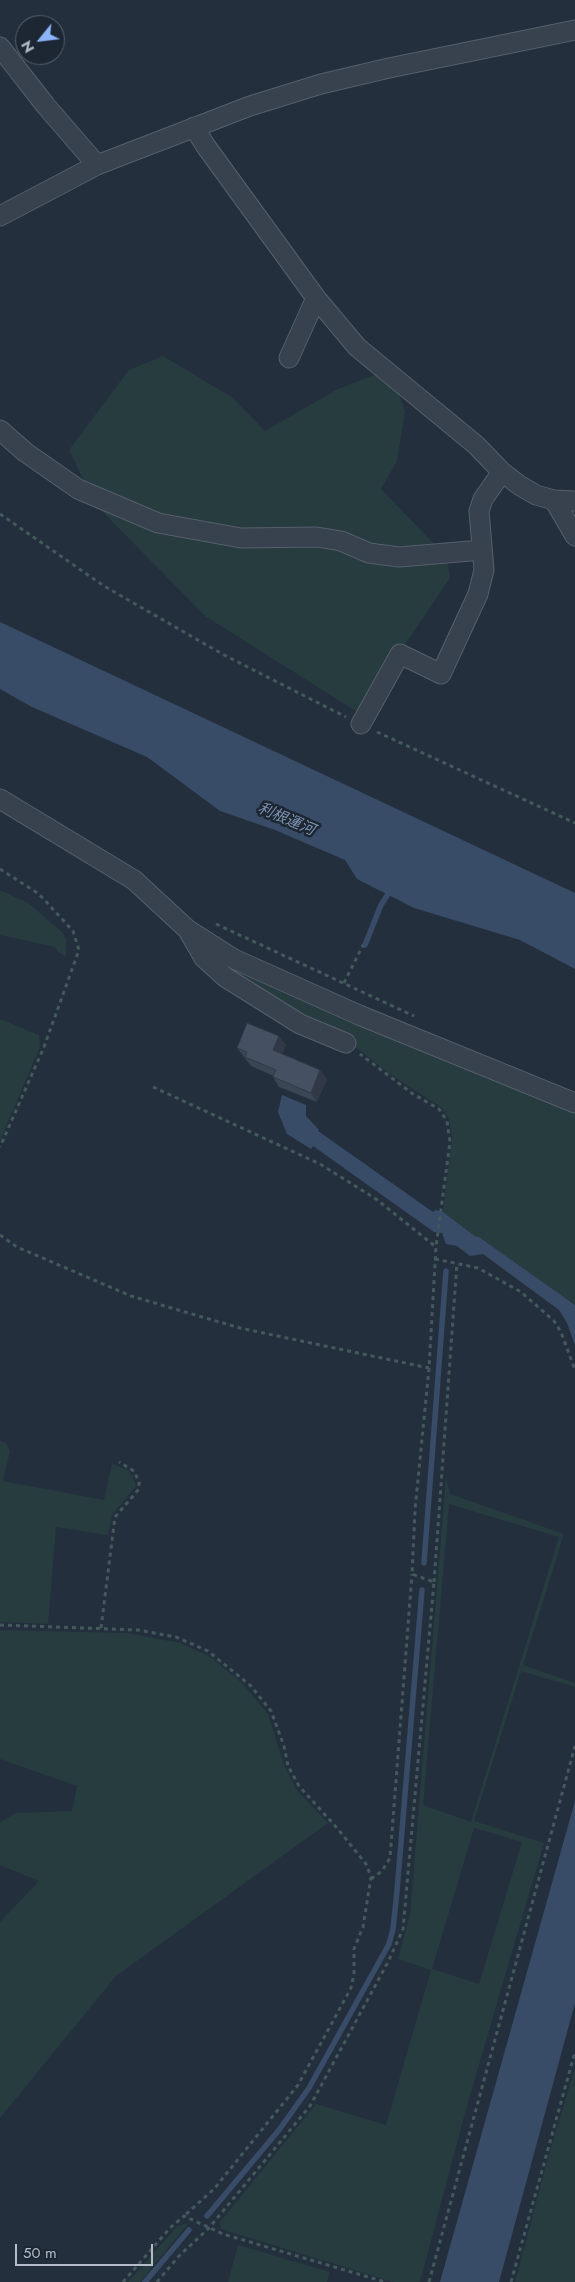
<!DOCTYPE html>
<html>
<head>
<meta charset="utf-8">
<style>
  body { margin:0 }
  #map { position:relative; width:575px; height:2282px; overflow:hidden; background:#242f3e; font-family:Jost,sans-serif }
  canvas { display:block }
  .north { position:absolute; left:15px; top:15px; width:50px; height:50px; box-sizing:border-box; background:#1d2633; border:1px solid #59626f; border-radius:50%; rotate:241deg; font-size:14px; font-weight:700; line-height:20px; text-align:center; color:#b4bcc9 }
  .north::after { content:''; display:block; margin:auto; width:18px; height:22px; background:#8ab4f8; clip-path:polygon(50% 0,100% 100%,50% 72%,0 100%) }
  .scale { position:absolute; left:15px; top:2244px; width:138px; height:22px; box-sizing:border-box; border:2px solid #b4bcc9; border-top:0; padding-left:6px; font-size:15px; line-height:18px; white-space:nowrap; color:#b4bcc9; -webkit-text-stroke:4px #1d2633; paint-order:stroke }
</style>
</head>
<body>
<div id="map">
<canvas width="575" height="2282"></canvas>
<div class="north">N</div>
<div class="scale">50 m</div>
</div>
<script>
const c = document.querySelector('canvas').getContext('2d');
c.lineJoin = 'round';
function fillPath(path, color) {
  c.fillStyle = color;
  c.fill(path, 'evenodd');
}
function toPath(rows) {
  const path = new Path2D();
  for (const r of rows) {
    path.moveTo(r[0], r[1]);
    for (let i = 2; i < r.length; i += 2) path.lineTo(r[i], r[i + 1]);
  }
  return path;
}
function strokePath(path, color, width, dash) {
  c.strokeStyle = color;
  c.lineWidth = width;
  c.lineCap = dash ? 'butt' : 'round';
  c.setLineDash(dash || []);
  c.stroke(path);
}
function write(font, color, halo, rows, align = 'center') {
  c.font = font + ' Jost,"Noto Sans JP",sans-serif';
  c.lineWidth = 5;
  c.setLineDash([]);
  c.textBaseline = 'middle';
  c.strokeStyle = halo;
  c.fillStyle = color;
  for (const [text, x, y, turn = 0] of rows) {
    c.save();
    c.translate(x, y);
    c.rotate((+turn || 0) * Math.PI / 180);
    c.textAlign = isNaN(turn) ? turn : align;
    if (halo) c.strokeText(text, 0, 0);
    c.fillText(text, 0, 0);
    c.restore();
  }
}
const green = toPath([
  [163,356,233,398,265,431,338,389,377,374,397,389,405,411,397,461,381,489,447,557,450,578,390,667,362,715,205,616,95,504,69,450,129,370],
  [0,890,28,903,62,932,66,939,66,957,58,952,55,947,0,935],
  [215,954,575,1110,575,1305,479,1237,476,1237,443,1212,452,1138,449,1119,442,1108,390,1074,358,1049,295,1016,224,969],
  [0,1019,39,1035,40,1047,0,1141],
  [0,1441,6,1443,10,1451,3,1481,104,1500,112,1464,128,1470,133,1477,136,1486,112,1515,108,1535,56,1527,48,1624,0,1622],
  [446,1478,450,1494,564,1534,523,1665,575,1683,575,1687,521,1671,474,1821,544,1843,468,2102,420,2282,393,2282,221,2229,220,2222,316,2104,386,2125,431,1970,398,1959,410,1915],
  [449,1504,559,1537,471,1822,423,1805],
  [474,1828,522,1842,479,1984,432,1969],
  [0,1630,127,1633,180,1643,209,1656,242,1683,268,1714,284,1765,296,1789,328,1823,116,1976,0,2118,0,1922,39,1881,0,1865,0,1822,16,1813,72,1811,77,1786,0,1759],
  [575,2068,575,2282,515,2282,549,2154],
  [189,2223,140,2282,128,2282,173,2231,177,2226],
  [238,2245,330,2272,327,2282,228,2282]
]);
const water = toPath([
  [0,622,575,893,575,969,520,940,414,908,357,879,345,860,275,830,220,811,147,757,32,707,0,689],
  [282,1095,306,1105,306,1116,319,1130,318,1131,433,1212,436,1210,443,1212,476,1237,479,1237,575,1305,575,1345,567,1323,559,1310,483,1254,470,1256,457,1246,446,1244,442,1233,434,1232,313,1146,311,1149,287,1134,278,1112],
  [575,1801,575,2003,499,2282,440,2282]
]);
const stream = toPath([
  [365,945,381,905,392,888],
  [424,1563,446,1271],
  [207,2216,279,2130,309,2088,389,1944,393,1929,397,1891,422,1590],
  [145,2282,189,2230]
]);
const path = toPath([
  [0,514,104,586,224,655,346,717],
  [377,732,575,823],
  [0,869,39,894,73,931,79,950,44,1047,0,1147],
  [216,924,414,1016],
  [344,983,363,945],
  [153,1087,320,1164,376,1199,436,1247],
  [0,1235,17,1247,131,1296,175,1309,240,1328,429,1368],
  [435,1259,478,1268,521,1292,554,1321,561,1332,575,1370],
  [434,1582,457,1263],
  [0,1625,138,1630,176,1637,208,1651,251,1686,271,1711,284,1746,288,1766,299,1786,337,1828,366,1864,371,1877,363,1927,354,1949,354,1974,351,1988,298,2085,214,2189,184,2216],
  [101,1628,115,1517,139,1489,139,1482,134,1471,119,1462],
  [371,1879,382,1871,390,1858,412,1574],
  [123,2282,170,2228,184,2216,223,2234,385,2282],
  [157,2282,179,2256,209,2228,310,2106,388,1962,403,1929,434,1582,412,1574,415,1510,429,1368,436,1247,450,1142,447,1121,439,1109,413,1094,360,1054],
  [429,2282,575,1746],
  [511,2282,575,2052]
]);
const minor = toPath([
  [0,47,46,106,97,165],
  [194,127,205,145,316,298,357,347,476,445,502,472,519,485,536,495,554,500,575,501],
  [0,216,97,165,250,106,321,84,389,68,575,30],
  [289,358,316,298],
  [0,430,25,452,78,489,158,523,241,538,317,537,341,541,369,553,399,557,482,550],
  [554,500,575,536],
  [361,724,400,654,441,674,478,594,484,570,479,511,483,499,502,472],
  [0,799,134,880,187,929,234,959,359,1015,575,1103],
  [189,932,204,958,225,977,300,1024,346,1043]
]);
const wall = toPath([
  [286,1045,282,1054,320,1070,327,1079,317,1102,279,1087,273,1077,274,1076,251,1066,237,1048]
]);
const shadedWall = toPath([
  [279,1036,286,1045,280,1059,273,1050],
  [320,1070,327,1079,317,1102,311,1093]
]);
const building = toPath([
  [247,1023,279,1036,273,1050,320,1070,311,1093,273,1077,276,1070,245,1057,247,1052,237,1048,247,1023]
]);
const waterNames = [
  ["利根運河",286,820,23]
];
fillPath(green, '#263c3f');
fillPath(water, '#394c67');
strokePath(stream, '#394c67', 5.5);
strokePath(minor, '#565f6c', 21);
strokePath(path, '#44595c', 3, [4, 4]);
strokePath(minor, '#38414e', 19);
fillPath(wall, '#3b4654');
fillPath(shadedWall, '#303945');
fillPath(building, '#455162');
strokePath(building, '#303945', 1);
write('italic 15px', '#7c92b1', '#1d2633', waterNames);
</script>
</body>
</html>
